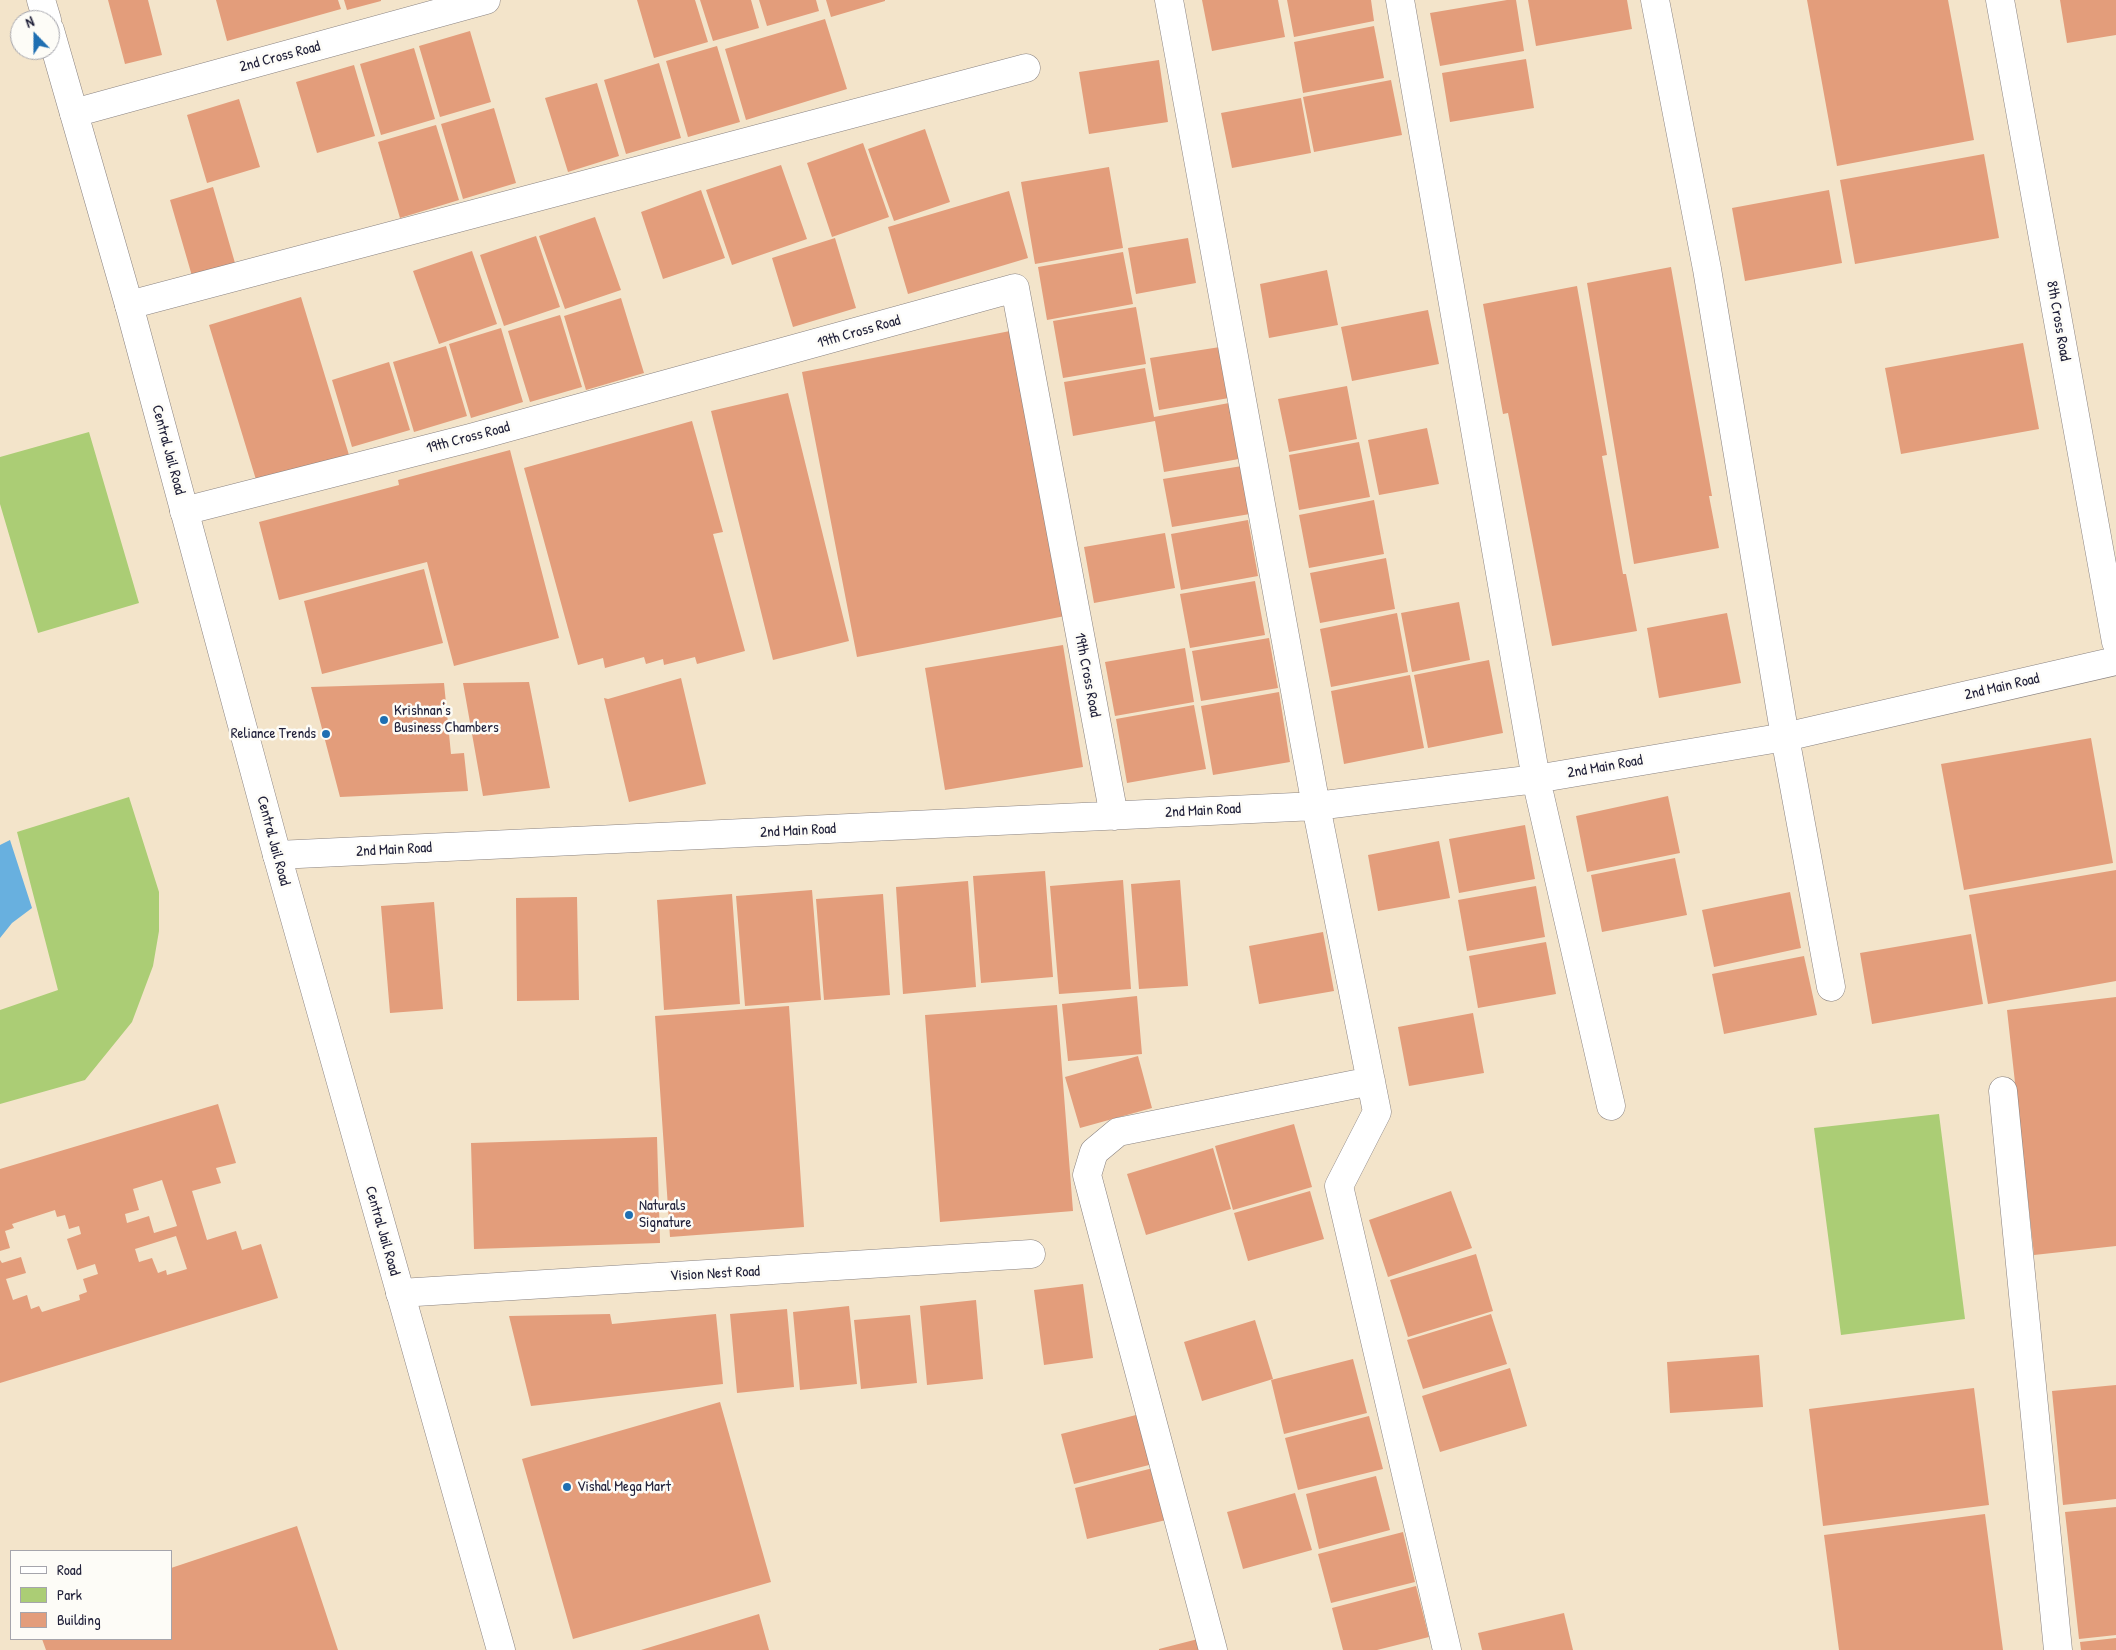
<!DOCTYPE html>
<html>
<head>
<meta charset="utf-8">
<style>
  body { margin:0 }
  #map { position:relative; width:2116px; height:1650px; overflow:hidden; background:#f3e4ca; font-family:"Patrick Hand",sans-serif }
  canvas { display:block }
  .legend { position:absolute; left:10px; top:1550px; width:162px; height:90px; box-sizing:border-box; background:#fdfcf7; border:1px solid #a5a5ac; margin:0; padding:6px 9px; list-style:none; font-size:15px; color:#22223b }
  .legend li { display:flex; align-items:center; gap:10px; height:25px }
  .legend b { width:25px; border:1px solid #a5a5ac }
  .north { position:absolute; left:10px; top:10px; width:50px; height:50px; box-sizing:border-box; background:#fdfcf7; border:1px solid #a5a5ac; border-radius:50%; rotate:338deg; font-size:14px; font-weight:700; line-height:20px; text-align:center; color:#22223b }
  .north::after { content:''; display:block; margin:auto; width:18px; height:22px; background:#1f6fb2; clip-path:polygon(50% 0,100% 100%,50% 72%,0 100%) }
</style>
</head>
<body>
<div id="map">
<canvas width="2116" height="1650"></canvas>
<ul class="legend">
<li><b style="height:6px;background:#fff"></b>Road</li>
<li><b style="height:14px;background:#abcd75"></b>Park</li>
<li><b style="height:14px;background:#e39d7b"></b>Building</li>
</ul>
<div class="north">N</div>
</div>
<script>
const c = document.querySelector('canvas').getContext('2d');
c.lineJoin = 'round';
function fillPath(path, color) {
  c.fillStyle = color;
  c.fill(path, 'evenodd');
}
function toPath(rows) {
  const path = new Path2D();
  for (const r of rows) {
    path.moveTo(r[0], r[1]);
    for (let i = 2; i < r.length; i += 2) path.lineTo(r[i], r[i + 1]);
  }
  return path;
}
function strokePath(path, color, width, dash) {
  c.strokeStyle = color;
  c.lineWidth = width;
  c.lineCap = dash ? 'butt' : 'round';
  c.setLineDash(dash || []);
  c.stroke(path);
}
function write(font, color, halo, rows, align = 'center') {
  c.font = font + ' "Patrick Hand",sans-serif';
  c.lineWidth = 5;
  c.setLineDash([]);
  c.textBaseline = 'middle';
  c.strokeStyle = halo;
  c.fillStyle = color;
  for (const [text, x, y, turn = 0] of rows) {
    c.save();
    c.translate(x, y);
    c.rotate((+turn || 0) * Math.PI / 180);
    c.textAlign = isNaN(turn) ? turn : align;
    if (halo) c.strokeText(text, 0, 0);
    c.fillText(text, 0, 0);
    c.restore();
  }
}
const green = toPath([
  [89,432,139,603,38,633,0,504,0,457],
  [129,797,159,892,159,931,153,966,132,1022,85,1080,0,1104,0,1010,58,990,17,832],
  [1939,1114,1965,1319,1841,1335,1814,1128]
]);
const water = toPath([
  [10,840,32,908,12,923,0,938,0,845]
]);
const building = toPath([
  [108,0,148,0,162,55,125,64],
  [216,0,338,0,341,9,227,41],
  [344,0,381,0,381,1,347,10],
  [637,0,695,0,708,42,654,58],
  [700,0,751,0,759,28,713,41],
  [759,0,816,0,819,11,767,26],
  [826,0,885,0,885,1,831,17],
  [1202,0,1278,0,1285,37,1212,51],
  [1287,0,1371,0,1374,21,1294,37],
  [1507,0,1516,0,1524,51,1440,66,1430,13],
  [1528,0,1627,0,1632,29,1536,46],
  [1807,0,1948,0,1974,140,1837,166],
  [2060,0,2116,0,2116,35,2067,43],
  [825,19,847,89,746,120,725,49],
  [1374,26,1384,78,1303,93,1294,42],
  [470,31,491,102,440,117,419,46],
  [717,46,740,122,688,137,666,61],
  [414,48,435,119,381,135,360,64],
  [1526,59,1534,108,1450,122,1442,73],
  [1159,60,1168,122,1089,134,1079,72],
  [659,63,681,138,626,154,604,80],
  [354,65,375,136,317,153,296,82],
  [1391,80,1402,135,1314,152,1303,97],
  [597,83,619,156,568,172,545,98],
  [1301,98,1311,153,1232,168,1221,113],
  [239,99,260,167,207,183,187,115],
  [494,108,516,183,463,199,441,124],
  [436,125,459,200,400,218,378,142],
  [925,129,950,202,894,221,868,149],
  [863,143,889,217,832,237,807,163],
  [1984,154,1999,238,1855,264,1840,180],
  [781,165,807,239,732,265,706,190],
  [1109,167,1123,248,1035,264,1021,182],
  [213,187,235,263,192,276,170,200],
  [701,190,725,258,663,279,641,212],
  [1829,190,1842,263,1745,281,1732,208],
  [1009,191,1028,258,908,294,888,227],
  [595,217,621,290,565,309,539,236],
  [536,236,560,307,504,326,480,255],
  [835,238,856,308,793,327,772,258],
  [1188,238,1196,283,1136,294,1128,248],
  [472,251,497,324,439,344,413,271],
  [1123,252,1133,304,1047,320,1038,267],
  [1671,267,1712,496,1709,496,1719,548,1634,564,1587,283],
  [1327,270,1338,325,1269,338,1260,284],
  [1577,286,1607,455,1602,456,1623,574,1626,574,1637,631,1552,646,1508,413,1503,414,1483,304],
  [301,297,349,455,257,483,209,325],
  [621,298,644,373,586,390,564,316],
  [1136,307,1146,364,1063,378,1053,321],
  [1428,310,1439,364,1352,381,1341,327],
  [560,315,582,387,530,402,508,331],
  [501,328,523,402,471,418,449,344],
  [1010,331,1065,616,857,657,802,372],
  [2023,343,2039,429,1901,454,1885,368],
  [446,346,467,416,414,432,393,362],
  [1220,347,1229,398,1159,410,1150,358],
  [389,362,410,430,352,447,332,380],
  [1145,368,1154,417,1229,403,1239,459,1164,472,1155,421,1073,436,1064,382],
  [1347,386,1357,439,1289,452,1278,399],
  [788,393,849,641,773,660,711,411],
  [692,421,723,532,713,534,745,651,697,664,695,657,664,665,663,659,646,664,644,657,605,668,603,658,578,665,524,468],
  [1427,428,1439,484,1379,495,1368,440],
  [1359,442,1370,497,1299,510,1289,455],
  [510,450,559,638,454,666,427,562,279,600,259,522,399,485,398,480],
  [1242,466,1250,514,1172,527,1163,479],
  [1374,500,1384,554,1309,568,1299,515],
  [1248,520,1258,576,1181,590,1171,534],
  [1165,533,1175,588,1094,603,1084,547],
  [1386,558,1395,609,1320,623,1310,573],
  [424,569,443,643,322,674,304,601],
  [1255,581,1265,635,1190,648,1180,594],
  [1459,602,1470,660,1412,672,1401,613],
  [1397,613,1408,672,1331,687,1320,629],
  [1727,613,1741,683,1659,698,1647,628],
  [1269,638,1278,688,1201,701,1192,651],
  [1063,645,1083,767,945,790,925,668],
  [1185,648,1194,702,1115,716,1105,662],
  [1489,660,1503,733,1428,748,1414,675],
  [1410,675,1424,748,1344,764,1331,691],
  [681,678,706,784,629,802,604,698,608,699],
  [529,682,550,788,483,796,463,683],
  [444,683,451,754,464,753,468,791,340,797,311,687],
  [1279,692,1290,762,1213,775,1201,706],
  [1194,705,1206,769,1127,783,1116,719],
  [2091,738,2113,863,1964,890,1941,764],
  [1668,796,1680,853,1587,872,1576,816],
  [1525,825,1535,879,1459,893,1449,839],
  [1439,841,1450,898,1378,911,1368,855],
  [1675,858,1687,915,1602,932,1591,875],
  [2116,870,2116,981,1988,1004,1969,895],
  [1045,871,1053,977,981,983,973,876],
  [1123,880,1131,989,1059,994,1050,886],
  [1180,880,1188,986,1139,989,1131,884],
  [968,881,976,987,903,994,896,887],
  [1536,886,1545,937,1467,951,1458,900],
  [812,890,821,1000,745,1006,736,896],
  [1790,892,1801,948,1714,967,1702,910],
  [732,894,740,1004,664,1010,657,900],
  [883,894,890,995,824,1000,816,899],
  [577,897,579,1000,517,1001,516,898],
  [434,902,443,1009,390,1013,381,906],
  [1323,932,1334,991,1259,1004,1249,946],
  [1971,934,1983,1004,1872,1024,1860,953],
  [1546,942,1556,994,1478,1008,1469,956],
  [1804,956,1817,1015,1724,1034,1712,974],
  [1137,996,1142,1054,1068,1061,1062,1004],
  [2116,997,2116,1246,2034,1255,2007,1010],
  [1057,1005,1073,1211,940,1222,925,1015],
  [789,1006,804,1227,670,1237,655,1016],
  [1473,1013,1484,1073,1409,1086,1398,1027],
  [1138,1056,1152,1108,1080,1128,1065,1077],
  [218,1104,236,1163,216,1168,221,1183,192,1191,207,1240,236,1231,242,1250,261,1244,278,1298,0,1383,0,1260,2,1263,21,1257,26,1273,6,1279,13,1300,27,1295,31,1309,39,1306,42,1312,80,1300,79,1295,87,1292,83,1279,98,1274,95,1264,77,1270,67,1239,81,1234,79,1226,69,1229,65,1215,57,1217,55,1210,12,1224,14,1228,5,1231,10,1248,0,1251,0,1169],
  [162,1180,177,1226,154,1233,149,1216,127,1223,125,1214,139,1210,133,1189],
  [176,1236,187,1269,167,1275,166,1270,158,1273,152,1258,139,1262,135,1249],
  [1294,1124,1312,1187,1233,1210,1215,1146],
  [657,1137,660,1243,474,1249,471,1143],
  [1213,1148,1231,1209,1146,1235,1127,1174],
  [1310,1191,1324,1239,1248,1261,1234,1213],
  [1451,1191,1472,1248,1388,1277,1369,1220],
  [1476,1254,1493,1311,1408,1337,1390,1280],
  [1083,1284,1093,1358,1044,1365,1034,1290],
  [976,1300,983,1379,927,1385,920,1306],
  [849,1306,857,1384,800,1390,793,1312],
  [787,1309,794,1387,737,1393,730,1314],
  [610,1314,612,1324,716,1314,723,1384,531,1406,509,1316],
  [1491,1314,1507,1364,1423,1389,1407,1340],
  [910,1315,917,1383,861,1389,854,1320],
  [1255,1320,1273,1379,1202,1401,1184,1342],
  [1759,1355,1763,1407,1670,1413,1667,1362],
  [1353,1359,1367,1413,1284,1434,1271,1380],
  [1510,1368,1527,1426,1440,1452,1422,1396],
  [2116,1385,2116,1499,2063,1505,2052,1391],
  [1974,1388,1989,1505,1823,1526,1809,1409],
  [720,1402,771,1582,573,1639,522,1459],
  [1140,1414,1153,1464,1074,1484,1061,1434],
  [1369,1416,1383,1469,1298,1490,1285,1438],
  [1153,1468,1166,1520,1087,1539,1075,1488],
  [1376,1476,1390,1530,1319,1549,1306,1494],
  [1295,1493,1312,1550,1243,1569,1227,1512],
  [2116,1507,2116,1635,2079,1639,2065,1512],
  [1985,1514,2003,1650,1839,1650,1824,1535],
  [297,1526,338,1650,46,1650,42,1639,171,1639,171,1568],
  [1403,1532,1415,1582,1331,1603,1318,1554],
  [1416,1586,1429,1637,1377,1650,1343,1650,1332,1608],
  [1564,1613,1573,1650,1482,1650,1478,1633],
  [759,1614,769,1650,641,1650],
  [2116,1638,2116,1650,2081,1650,2080,1642],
  [1198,1639,1201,1650,1159,1650,1159,1649]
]);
const street = toPath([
  [1169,0,1316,806,1377,1112,1339,1186,1447,1650],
  [1400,0,1536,779,1611,1106],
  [1655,0,1707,269,1785,737,1831,987],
  [2000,0,2116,642],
  [74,113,486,0],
  [129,305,1026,68],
  [184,511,470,438,1015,288,1114,816],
  [277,855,1316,806,1536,779,1785,737,2116,661],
  [2003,1091,2058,1650],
  [400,1293,1031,1254],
  [1213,1650,1087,1175,1094,1152,1118,1132,1371,1081]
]);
const secondary = toPath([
  [41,0,47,20],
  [50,30,129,305,277,855,501,1650]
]);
const markers = [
  [384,720,5,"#1f6fb2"],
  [326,734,5,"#1f6fb2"],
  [629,1215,5,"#1f6fb2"],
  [567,1487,5,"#1f6fb2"]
];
const streetNames = [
  ["2nd Cross Road",280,57,-15],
  ["8th Cross Road",2058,321,80],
  ["19th Cross Road",859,332,-16],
  ["19th Cross Road",468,438,-15],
  ["Central Jail Road",168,450,75],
  ["19th Cross Road",1087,675,79],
  ["2nd Main Road",2002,687,-13],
  ["2nd Main Road",1605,767,-10],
  ["2nd Main Road",1203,811,-3],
  ["2nd Main Road",798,831,-3],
  ["Central Jail Road",273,841,75],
  ["2nd Main Road",394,850,-3],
  ["Central Jail Road",382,1231,74],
  ["Vision Nest Road",715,1274,-3]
];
const poiNames = [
  ["Krishnan's",394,711],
  ["Business Chambers",394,728],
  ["Reliance Trends",316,734,"right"],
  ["Naturals",639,1206],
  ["Signature",639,1223],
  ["Vishal Mega Mart",577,1487]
];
fillPath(green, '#abcd75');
fillPath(water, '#68b0df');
fillPath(building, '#e39d7b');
strokePath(street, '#8a8382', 29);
strokePath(secondary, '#8a8382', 29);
strokePath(street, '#fff', 28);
strokePath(secondary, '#fff', 28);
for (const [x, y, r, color] of markers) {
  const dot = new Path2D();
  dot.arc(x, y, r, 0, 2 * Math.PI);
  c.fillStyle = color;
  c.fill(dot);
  strokePath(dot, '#fdfcf7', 2);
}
write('15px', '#22223b', '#fdfcf7', streetNames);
write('15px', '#22223b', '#fdfcf7', poiNames, 'left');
</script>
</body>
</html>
